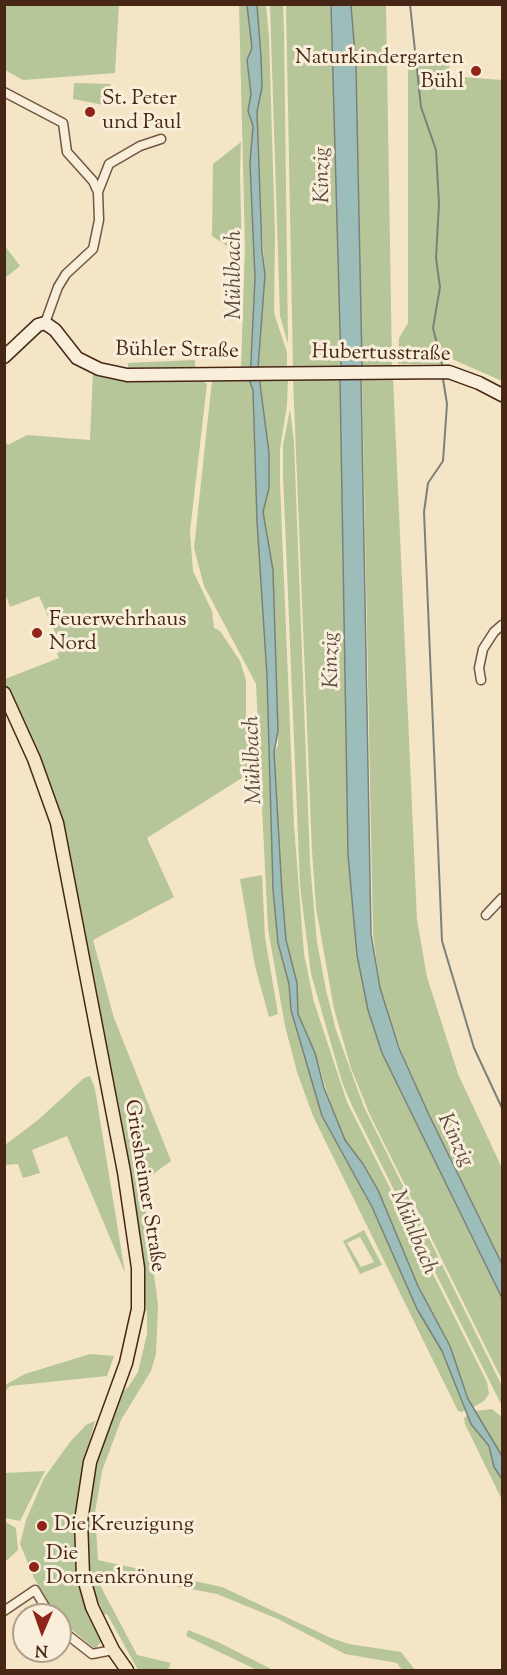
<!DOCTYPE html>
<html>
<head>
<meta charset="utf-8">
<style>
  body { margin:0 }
  #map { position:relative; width:507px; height:1675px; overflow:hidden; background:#f4e5c6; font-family:"Sorts Mill Goudy",serif }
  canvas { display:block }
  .frame { position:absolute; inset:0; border:6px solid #482616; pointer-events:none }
  .north { position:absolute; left:12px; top:1603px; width:60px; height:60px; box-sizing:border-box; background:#f8eeda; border:2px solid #b29e8c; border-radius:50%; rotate:182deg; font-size:16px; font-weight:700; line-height:24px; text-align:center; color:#482616 }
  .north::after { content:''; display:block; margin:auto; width:21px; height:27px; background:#8f2418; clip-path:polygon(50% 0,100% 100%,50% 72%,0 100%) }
</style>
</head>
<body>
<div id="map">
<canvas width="507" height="1675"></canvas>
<div class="frame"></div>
<div class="north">N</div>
</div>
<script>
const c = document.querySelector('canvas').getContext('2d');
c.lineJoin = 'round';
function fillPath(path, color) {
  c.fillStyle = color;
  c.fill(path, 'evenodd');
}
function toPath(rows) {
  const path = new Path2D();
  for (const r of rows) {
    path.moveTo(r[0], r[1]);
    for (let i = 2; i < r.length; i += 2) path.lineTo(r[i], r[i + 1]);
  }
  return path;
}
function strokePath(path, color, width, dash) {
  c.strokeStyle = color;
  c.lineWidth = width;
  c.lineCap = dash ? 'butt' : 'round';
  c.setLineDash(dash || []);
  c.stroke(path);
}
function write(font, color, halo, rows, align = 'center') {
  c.font = font + ' "Sorts Mill Goudy",serif';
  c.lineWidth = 6;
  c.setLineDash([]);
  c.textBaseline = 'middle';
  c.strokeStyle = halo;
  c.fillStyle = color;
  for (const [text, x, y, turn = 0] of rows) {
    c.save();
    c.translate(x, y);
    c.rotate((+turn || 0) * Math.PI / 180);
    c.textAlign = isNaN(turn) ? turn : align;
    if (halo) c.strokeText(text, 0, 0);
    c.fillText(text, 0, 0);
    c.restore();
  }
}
const green = toPath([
  [5,4,119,5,115,73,23,80,5,70],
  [239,5,247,5,249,9,252,48,247,60,251,94,248,111,253,126,250,163,255,278,251,368,241,368,245,247],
  [257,5,266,5,269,37,275,234,274,313,287,352,287,367,258,368,265,275,258,170,257,112,262,87],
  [270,5,283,5,284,31,288,344,280,316],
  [286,5,331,5,341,366,293,367],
  [351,5,386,5,392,365,362,366,356,67],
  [408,61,450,62,449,76,502,80,502,381,452,359,442,364,398,364,399,338,408,323],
  [74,83,111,84,109,106,73,99],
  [241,142,240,172,242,256,212,236,213,164],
  [5,246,20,266,5,278,4,278],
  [195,360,195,369,128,370,128,363],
  [93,372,105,377,130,382,201,380,207,384,190,531,193,571,212,611,214,628,220,631,240,661,246,680,246,718,255,724,256,756,256,769,147,838,174,897,93,940,114,1018,171,1161,142,1182,158,1305,156,1354,151,1371,121,1420,102,1471,95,1513,98,1560,222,1587,331,1638,349,1644,401,1652,415,1670,402,1670,397,1663,345,1654,278,1619,217,1594,106,1573,101,1587,137,1655,171,1663,168,1670,138,1670,107,1614,104,1615,88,1576,86,1489,117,1397,129,1386,138,1372,147,1334,147,1313,72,874,5,687,5,679,59,658,57,653,63,650,39,596,10,607,5,593,5,441,8,445,27,435,90,440],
  [362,377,393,377,417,920,427,977,458,1074,502,1168,502,1263,429,1115,400,1048,380,987,373,934],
  [293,378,340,378,348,855,357,955,368,1010,382,1053,502,1298,502,1380,370,1115,351,1068,334,1009,316,908,312,851],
  [260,379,288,380,287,405,280,449,280,483,294,825,304,954,314,1002,347,1102,487,1382,489,1394,484,1401,472,1408,450,1346,418,1286,378,1190,363,1164,345,1140,336,1121,315,1053,298,1014,297,983,286,940,282,892,274,752,278,746,278,731,273,570,263,512,269,488,269,453],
  [212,380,250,380,253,390,257,521,267,676,273,889,278,943,289,984,291,1010,322,1116,372,1207,442,1351,465,1410,462,1412,458,1411,313,1116,297,1072,285,1026,268,929,256,684,204,586,194,548],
  [290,409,294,442,310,864,317,942,326,990,336,1030,364,1107,502,1386,502,1406,353,1108,342,1082,311,974,300,885,283,475,283,445],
  [262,875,265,937,278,1014,269,1017,255,966,240,879],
  [90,1076,95,1089,125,1273,67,1136,32,1150,40,1173,23,1178,18,1164,5,1165,5,1145,38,1120,84,1078],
  [364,1230,382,1265,360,1274,343,1241],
  [360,1237,374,1262,361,1267,347,1243],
  [90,1354,114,1356,107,1376,10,1386,5,1391,5,1385,25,1374],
  [492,1409,502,1417,502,1456,474,1411],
  [468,1415,471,1424,489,1446,494,1467,502,1479,502,1500,465,1424,464,1418],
  [95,1421,84,1462,75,1515,77,1568,101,1642,95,1649,60,1620,60,1615,56,1615,34,1578,20,1544,26,1520,44,1478,70,1442,86,1425],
  [45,1471,20,1521,5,1518,5,1473],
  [4,1521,16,1528,18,1550,5,1562],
  [188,1630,218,1642,273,1670,257,1670,186,1636]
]);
const water = toPath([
  [247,5,257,5,261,57,262,87,257,112,262,251,265,275,258,368,269,453,269,488,263,512,273,570,278,731,274,752,282,892,286,940,297,983,298,1014,315,1053,324,1088,345,1140,363,1164,378,1190,418,1286,450,1346,468,1399,502,1456,502,1479,494,1467,489,1446,471,1424,442,1351,417,1309,372,1207,322,1116,291,1010,289,984,278,943,273,889,267,676,257,521,253,390,250,382,255,278,250,163,253,126,248,111,251,94,247,60,252,48,247,5],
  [331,5,351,5,356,67,362,366,341,366,331,5],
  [361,377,371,934,380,988,399,1048,429,1115,502,1264,502,1298,382,1053,368,1010,357,955,348,855,340,378,361,377]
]);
const stream = toPath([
  [410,4,421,107,436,150,439,204,436,258,440,287,433,328,442,364],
  [443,379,447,404,443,461,428,483,424,512,442,941,474,1048,502,1108]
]);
const street = toPath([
  [4,92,63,123,67,152,93,181,98,192,99,220,93,249,66,274,58,287,45,323],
  [98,192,109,164,140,146,161,139],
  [481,680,479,668,483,649,494,632,502,625],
  [486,915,502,898],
  [4,1611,35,1590,50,1615],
  [60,1629,92,1654,113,1650]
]);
const secondary = toPath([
  [4,357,38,325,45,323,55,330,77,358,99,369,127,375,449,372,479,383,502,395]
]);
const primary = toPath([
  [4,693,34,759,57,823,124,1172,138,1268,138,1309,126,1363,90,1462,81,1521,83,1575,92,1607,113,1650,127,1670]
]);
const markers = [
  [476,71,6,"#8f2418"],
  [90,112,6,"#8f2418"],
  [37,633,6,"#8f2418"],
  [42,1526,6,"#8f2418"],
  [34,1567,6,"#8f2418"]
];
const poiNames = [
  ["Naturkindergarten",464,59,"right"],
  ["Bühl",464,83,"right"],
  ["St. Peter",102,100],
  ["und Paul",102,124],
  ["Feuerwehrhaus",49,621],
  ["Nord",49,645],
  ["Die Kreuzigung",54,1526],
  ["Die",46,1555],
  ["Dornenkrönung",46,1579]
];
const streetNames = [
  ["Bühler Straße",177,352,1],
  ["Hubertusstraße",381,355,1],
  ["Griesheimer Straße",143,1186,81]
];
const waterNames = [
  ["Kinzig",324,175,-91],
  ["Mühlbach",236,275,-90],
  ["Kinzig",333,660,-91],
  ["Mühlbach",255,760,-92],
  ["Kinzig",454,1141,64],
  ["Mühlbach",412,1233,67]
];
fillPath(green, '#b6c699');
fillPath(water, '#9dbdbb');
strokePath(water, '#7b8179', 1.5);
strokePath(stream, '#7b8179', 2);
strokePath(street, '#735642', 11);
strokePath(secondary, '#482616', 15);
strokePath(primary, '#482616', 15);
strokePath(street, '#f8eeda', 8);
strokePath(secondary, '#f8eeda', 12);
strokePath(primary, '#f4e5c6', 12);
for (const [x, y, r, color] of markers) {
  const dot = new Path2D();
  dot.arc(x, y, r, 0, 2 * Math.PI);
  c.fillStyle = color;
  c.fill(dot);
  strokePath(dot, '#f8eeda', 2);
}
write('21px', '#482616', '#f8eeda', poiNames, 'left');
write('21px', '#482616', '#f8eeda', streetNames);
write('italic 22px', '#5d4c3f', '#f8eeda', waterNames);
</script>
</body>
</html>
